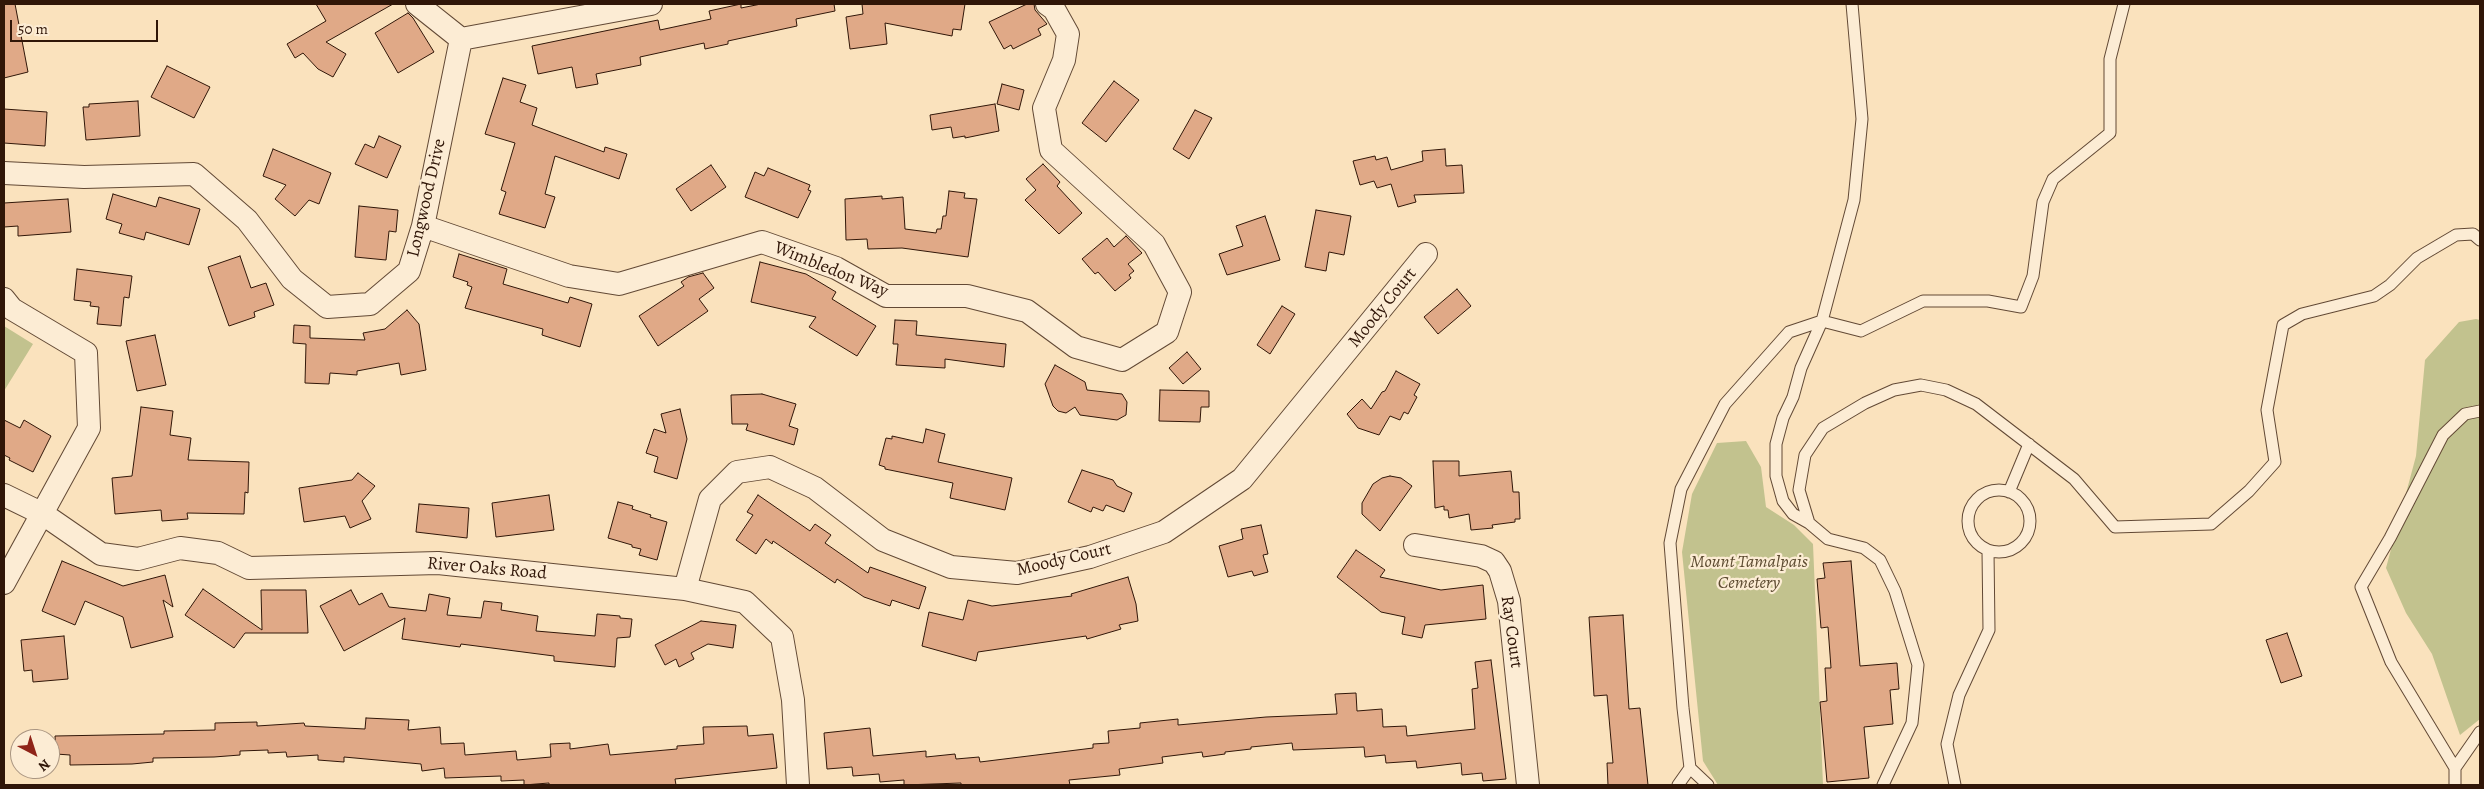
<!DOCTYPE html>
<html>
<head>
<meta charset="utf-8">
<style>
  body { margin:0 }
  #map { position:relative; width:2484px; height:789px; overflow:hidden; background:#fae2bd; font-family:Alegreya,serif }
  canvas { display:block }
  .frame { position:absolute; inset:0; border:5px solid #301608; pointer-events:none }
  .north { position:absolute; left:10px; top:729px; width:50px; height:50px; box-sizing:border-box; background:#fcecd4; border:1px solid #aa9682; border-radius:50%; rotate:140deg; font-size:14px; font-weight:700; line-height:20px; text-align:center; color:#301608 }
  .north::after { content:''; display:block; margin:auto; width:18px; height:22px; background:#8f2418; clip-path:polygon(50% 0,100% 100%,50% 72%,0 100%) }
  .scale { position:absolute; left:10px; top:20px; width:148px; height:22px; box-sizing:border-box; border:2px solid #301608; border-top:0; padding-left:6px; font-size:15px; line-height:18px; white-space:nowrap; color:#301608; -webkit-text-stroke:4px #fcecd4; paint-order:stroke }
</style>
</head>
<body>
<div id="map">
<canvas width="2484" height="789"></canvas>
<div class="frame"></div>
<div class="north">N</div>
<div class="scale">50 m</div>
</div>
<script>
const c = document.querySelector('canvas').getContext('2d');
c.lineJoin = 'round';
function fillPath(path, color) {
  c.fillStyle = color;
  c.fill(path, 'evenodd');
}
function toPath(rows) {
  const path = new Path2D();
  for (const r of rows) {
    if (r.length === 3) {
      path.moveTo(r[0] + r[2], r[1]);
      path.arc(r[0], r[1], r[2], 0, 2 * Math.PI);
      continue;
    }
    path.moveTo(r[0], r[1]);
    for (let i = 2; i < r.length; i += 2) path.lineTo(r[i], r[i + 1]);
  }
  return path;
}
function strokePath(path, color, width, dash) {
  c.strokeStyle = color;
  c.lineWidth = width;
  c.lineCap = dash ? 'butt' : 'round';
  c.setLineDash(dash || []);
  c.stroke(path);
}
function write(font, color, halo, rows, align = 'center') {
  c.font = font + ' Alegreya,serif';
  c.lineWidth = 4.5;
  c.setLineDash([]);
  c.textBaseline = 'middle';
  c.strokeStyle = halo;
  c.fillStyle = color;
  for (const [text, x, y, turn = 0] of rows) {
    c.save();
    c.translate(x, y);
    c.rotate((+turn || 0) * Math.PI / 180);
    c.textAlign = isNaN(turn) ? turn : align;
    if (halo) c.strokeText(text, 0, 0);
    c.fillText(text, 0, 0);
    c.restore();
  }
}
const green = toPath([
  [2476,319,2480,320,2480,719,2460,735,2432,654,2406,613,2386,568,2416,456,2425,360,2459,322],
  [4,326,33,344,4,391],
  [1746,441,1761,467,1766,507,1794,525,1813,544,1823,785,1718,785,1703,761,1682,552,1692,494,1717,443]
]);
const building = toPath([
  [4,4,15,4,28,72,4,78,4,4],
  [316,4,393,4,326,42,346,54,333,77,318,69,303,53,295,58,287,44,326,21,316,4],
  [741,4,741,8,761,4,834,4,835,11,796,19,797,26,728,41,728,44,705,49,704,43,640,57,641,65,596,74,598,84,576,88,572,67,538,74,532,46,658,20,660,30,711,19,709,11,741,4],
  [862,4,965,4,961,30,953,29,952,36,885,23,887,44,850,49,846,17,863,14,862,4],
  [1027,4,1034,4,1035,10,1047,24,1038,29,1041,35,1013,49,1011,45,1004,49,989,22,1027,4],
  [408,13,413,18,434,52,398,73,375,33,408,13],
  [167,66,210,87,194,118,151,97,167,66],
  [503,78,526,85,520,102,537,108,532,125,604,152,605,147,627,154,619,179,555,156,545,194,555,197,545,228,499,214,506,192,501,190,515,143,485,134,503,78],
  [1114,81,1139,100,1106,142,1082,123,1114,81],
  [1002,84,1024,90,1019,110,997,104,1002,84],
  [138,101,140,136,86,140,83,107,89,107,89,104,138,101],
  [995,104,999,131,965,138,965,136,953,138,951,127,932,130,930,115,995,104],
  [4,109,47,112,45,146,4,143,4,109],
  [1195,110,1212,118,1189,159,1173,149,1195,110],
  [379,136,401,146,387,178,355,164,365,144,374,148,379,136],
  [273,149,331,173,319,204,309,200,295,216,275,199,286,185,263,176,273,149],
  [1445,149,1446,166,1462,165,1464,193,1414,195,1416,202,1398,207,1391,184,1377,188,1374,181,1360,185,1353,161,1375,156,1376,160,1387,157,1391,170,1423,161,1422,151,1445,149],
  [1043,164,1060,182,1057,186,1082,213,1059,234,1025,200,1036,190,1026,179,1043,164],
  [711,165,726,187,691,211,676,189,711,165],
  [768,168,810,185,808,190,811,191,798,218,745,197,755,172,764,176,768,168],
  [949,191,965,193,964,198,977,199,968,257,902,248,868,249,867,239,846,240,845,199,882,196,882,199,903,197,905,229,936,233,937,229,941,229,943,216,946,216,949,191],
  [113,194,156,207,159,197,200,209,189,245,146,232,144,240,119,233,122,224,106,219,113,194],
  [68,199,71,232,18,236,18,226,4,227,4,203,68,199],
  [359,206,398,210,396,232,389,231,386,260,355,257,359,206],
  [1316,210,1351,216,1344,255,1329,252,1326,271,1305,267,1316,210],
  [1265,216,1280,260,1227,275,1219,254,1243,246,1236,226,1265,216],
  [1126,236,1142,253,1128,264,1134,271,1129,275,1131,278,1115,291,1098,272,1095,274,1082,259,1107,238,1114,247,1126,236],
  [459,254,507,269,503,284,568,303,570,297,592,304,580,347,542,335,543,329,465,308,472,287,467,285,468,282,453,277,459,254],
  [240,256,251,288,266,283,274,305,254,312,255,317,229,326,208,267,240,256],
  [760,262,806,274,836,292,832,299,876,326,857,356,809,327,816,317,751,302,760,262],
  [77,269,132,276,129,298,124,297,121,326,97,324,99,307,90,306,91,302,74,300,77,269],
  [703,273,714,288,699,299,708,311,658,346,639,316,684,286,681,282,688,277,703,273],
  [1457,289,1471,306,1438,334,1424,317,1457,289],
  [1282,306,1295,314,1270,354,1257,345,1282,306],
  [407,310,419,324,426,370,401,375,399,363,357,371,357,375,330,373,329,384,305,383,306,344,293,343,294,325,310,326,310,338,365,340,363,333,385,329,407,310],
  [895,320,917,321,916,335,1006,344,1004,367,945,359,945,368,896,365,898,344,893,344,895,320],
  [155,335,166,385,137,391,126,341,155,335],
  [1187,352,1201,369,1183,384,1169,368,1187,352],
  [1055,365,1085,382,1087,390,1122,394,1127,402,1126,415,1117,420,1080,415,1075,407,1066,413,1058,411,1053,406,1045,384,1055,365],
  [1396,371,1420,384,1414,395,1417,397,1408,414,1404,412,1400,420,1390,416,1379,435,1358,428,1347,414,1362,399,1371,409,1382,392,1385,391,1396,371],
  [1160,390,1209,391,1209,407,1201,407,1200,422,1159,421,1160,390],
  [762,394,796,404,789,426,798,429,794,445,746,430,748,424,732,424,731,395,762,394],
  [141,407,173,411,170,435,191,438,188,460,249,462,248,493,245,492,244,514,187,513,188,519,162,521,161,510,115,514,112,478,132,476,141,407],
  [680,409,687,439,677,479,654,472,658,457,646,453,654,429,666,433,661,414,680,409],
  [4,420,20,428,24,420,51,436,33,472,9,460,10,458,4,455,4,420],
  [926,429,945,434,938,462,1012,478,1005,510,950,498,953,483,885,469,885,467,879,465,886,438,892,439,892,436,923,443,926,429],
  [1433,461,1459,461,1459,476,1511,471,1513,492,1519,492,1520,519,1515,519,1515,522,1492,525,1493,528,1471,530,1469,514,1449,518,1448,510,1444,510,1444,506,1435,508,1433,461],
  [1082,470,1113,480,1117,486,1132,493,1124,512,1106,505,1103,511,1093,507,1091,512,1068,502,1082,470],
  [358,473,375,486,362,501,371,519,350,528,345,516,304,522,299,488,352,480,358,473],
  [1390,476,1401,478,1412,486,1380,531,1362,514,1362,503,1373,484,1382,478,1390,476],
  [549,495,554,530,496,537,492,503,549,495],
  [758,495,810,531,815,524,831,535,825,543,868,573,870,567,926,587,919,609,892,600,890,606,864,597,837,579,835,583,773,541,772,544,766,539,756,554,736,540,753,515,747,512,758,495],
  [618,502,633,506,632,509,651,515,650,517,667,522,657,560,639,555,641,549,632,547,632,545,608,538,618,502],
  [419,504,469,508,467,538,416,532,419,504],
  [1261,525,1268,554,1263,555,1268,572,1254,576,1252,571,1228,577,1219,546,1243,539,1241,529,1261,525],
  [1356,550,1385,570,1380,577,1441,590,1483,585,1486,619,1425,625,1422,638,1402,634,1405,617,1381,612,1337,577,1356,550],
  [62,561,123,586,165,575,173,607,163,600,173,637,131,648,123,617,85,601,75,625,42,611,62,561],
  [1851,561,1860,666,1897,663,1899,689,1890,690,1893,724,1864,727,1869,778,1827,782,1820,702,1827,701,1825,668,1831,668,1828,627,1821,628,1817,579,1825,578,1823,563,1851,561],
  [1128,577,1136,604,1138,621,1119,625,1121,629,1087,639,1086,636,978,652,976,661,922,646,929,612,963,620,968,600,992,606,1072,596,1071,594,1128,577],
  [203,589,262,630,261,590,306,590,308,633,245,633,234,648,185,615,203,589],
  [351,590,359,605,382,593,389,607,426,611,429,594,450,598,447,615,481,618,484,601,502,603,501,610,538,616,536,631,595,636,597,614,620,616,620,618,632,619,630,637,617,638,615,667,554,661,554,656,461,644,460,647,402,639,405,618,344,651,320,606,351,590],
  [1623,615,1629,709,1640,708,1648,785,1608,785,1607,763,1613,763,1607,695,1594,696,1589,617,1623,615],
  [701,621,736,625,733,648,708,644,691,653,694,659,679,667,676,659,665,665,655,645,701,621],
  [2287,633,2302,676,2281,683,2266,640,2287,633],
  [64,636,68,679,33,682,32,670,24,671,21,640,64,636],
  [1491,660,1506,779,1483,781,1482,773,1462,775,1461,763,1417,768,1416,761,1386,763,1385,755,1365,757,1364,747,1293,750,1292,743,1251,747,1251,749,1225,752,1225,754,1203,757,1202,752,1162,757,1163,763,1119,769,1120,775,1069,780,1070,785,961,785,961,783,904,785,904,780,880,782,879,774,853,776,852,767,827,769,824,733,870,728,873,756,926,751,926,757,955,754,956,759,979,757,980,762,1093,748,1093,744,1109,743,1108,731,1140,728,1140,723,1178,719,1178,725,1266,717,1337,714,1335,694,1356,693,1357,711,1382,709,1383,727,1406,726,1407,736,1475,729,1472,689,1478,688,1475,662,1491,660],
  [366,718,409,720,408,730,440,727,441,744,464,743,465,755,516,751,517,760,551,757,550,744,570,743,570,749,608,744,610,755,677,749,677,746,704,744,703,727,747,726,748,736,773,734,777,768,675,779,676,785,549,785,549,783,524,785,524,780,501,781,501,776,445,778,444,768,422,771,421,764,344,757,344,762,318,760,318,755,287,757,286,752,268,753,268,750,240,751,240,755,214,757,153,758,153,762,132,764,70,765,70,755,56,754,55,736,164,734,164,731,215,730,215,723,257,722,257,726,304,723,305,726,365,729,366,718]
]);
const service = toPath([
  [1852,4,1862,119,1854,200,1822,321,1861,331,1923,301,1988,301,2021,307,2033,276,2043,202,2053,179,2110,133,2110,59,2124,4],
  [2480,411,2465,414,2443,435,2390,538,2361,587,2391,662,2455,768,2480,732],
  [1999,521,31],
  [2009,492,2029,444],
  [1678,785,1690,768],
  [1708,785,1690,768,1683,708,1670,543,1681,489,1725,404,1789,332,1822,321,1801,368,1793,397,1783,418,1776,444,1776,476,1783,501,1793,514,1809,523],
  [1883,785,1912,723,1918,665,1895,591,1880,560,1864,548,1828,539,1809,523,1799,490,1805,455,1823,428,1865,403,1894,390,1921,385,1946,390,1976,404,2074,479,2115,527,2211,524,2249,491,2275,462,2267,410,2283,325,2302,314,2374,296,2390,285,2417,258,2456,235,2473,234,2480,240],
  [1955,785,1947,744,1959,695,1989,630,1988,551],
  [2455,785,2455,768]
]);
const minor = toPath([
  [417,4,461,39],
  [461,39,651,4],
  [4,173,84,177,194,174,247,220,292,279,327,307,370,304,409,271,423,226,461,39],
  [423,226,569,276,619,284,762,242,836,268,886,296,967,296,1027,311,1076,347,1122,360,1167,332,1180,292,1154,244,1051,150,1044,108,1064,60,1068,34,1054,9,1047,4],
  [4,299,12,309,86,353,89,428,4,583],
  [4,495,43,514,101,554,138,559,180,548,218,553,249,568,438,563,685,589,745,602,782,637,793,700,798,785],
  [1415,545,1481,556,1494,562,1500,571,1509,601,1528,785],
  [685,589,710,499,737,472,770,467,815,488,883,540,951,567,1017,573,1090,557,1164,532,1242,479,1426,254]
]);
const streetNames = [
  ["Longwood Drive",427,198,-77],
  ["Wimbledon Way",831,270,22],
  ["Moody Court",1383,308,-51],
  ["Moody Court",1064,560,-13],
  ["River Oaks Road",487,569,5],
  ["Ray Court",1511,632,82]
];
const parkNames = [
  ["Mount Tamalpais",1749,563],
  ["Cemetery",1749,584]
];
fillPath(green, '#c2c28e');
fillPath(building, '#e0a987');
strokePath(building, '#301608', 1);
strokePath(service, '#624935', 13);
strokePath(minor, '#624935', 24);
strokePath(service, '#fcecd4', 11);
strokePath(minor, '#fcecd4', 22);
write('18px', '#301608', '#fcecd4', streetNames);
write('italic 18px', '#5c4a30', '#fcecd4', parkNames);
</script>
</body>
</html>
